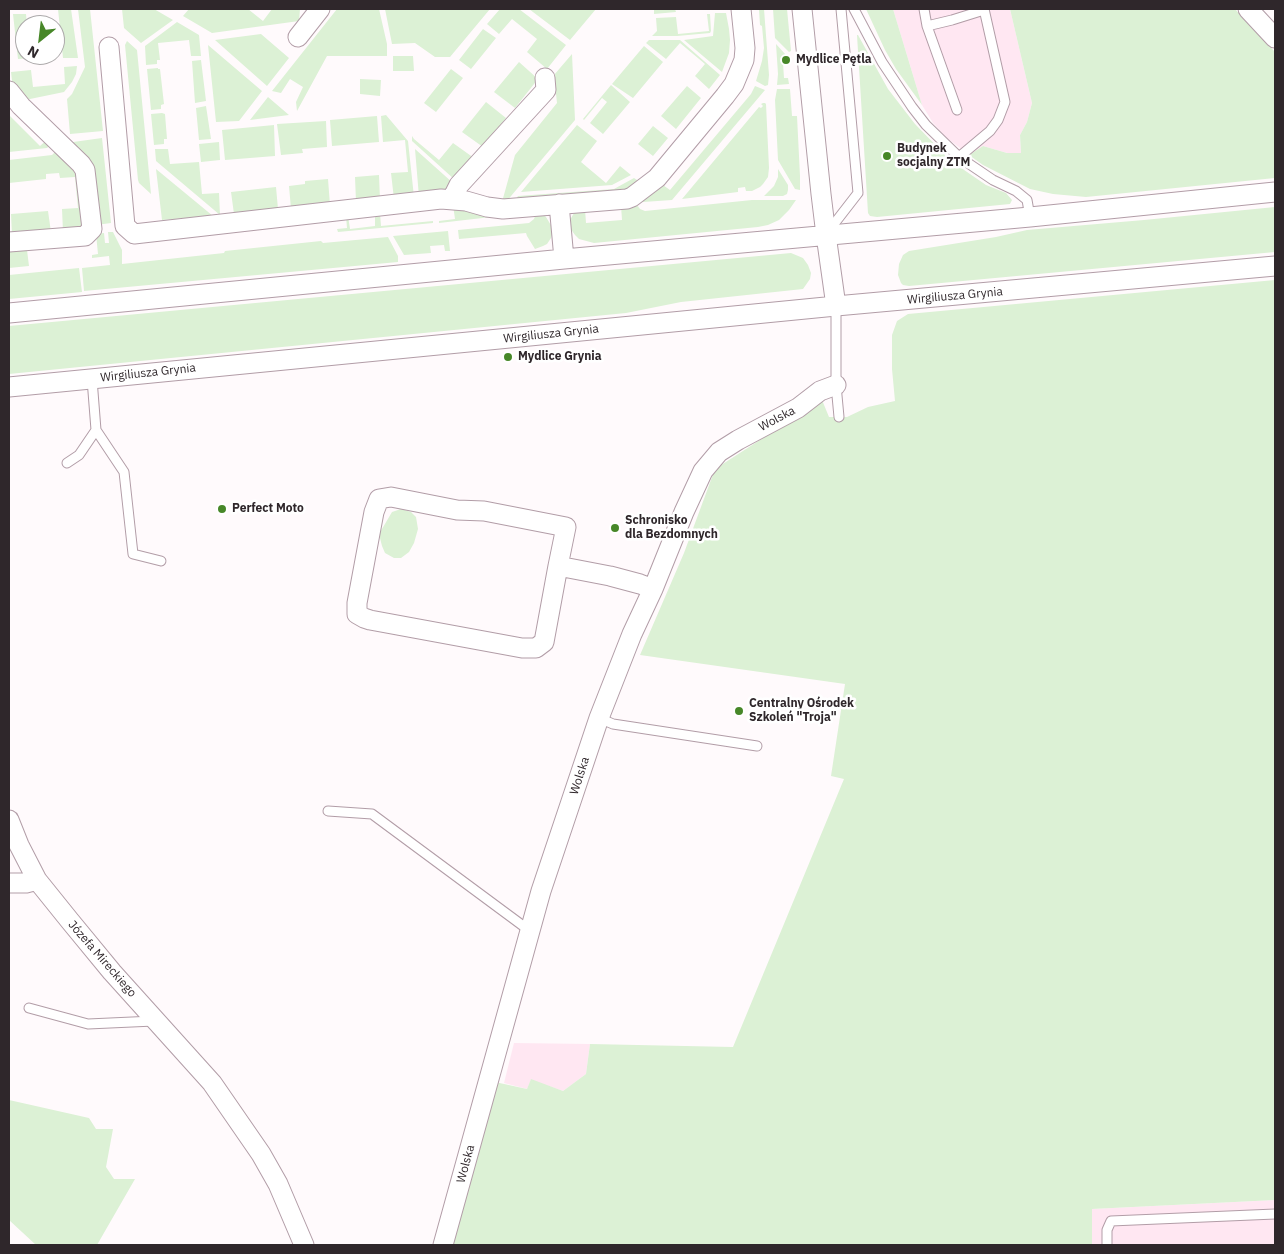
<!DOCTYPE html>
<html>
<head>
<meta charset="utf-8">
<style>
  body { margin:0 }
  #map { position:relative; width:1284px; height:1254px; overflow:hidden; background:#fffafc; font-family:"IBM Plex Sans",sans-serif }
  canvas { display:block }
  .frame { position:absolute; inset:0; border:10px solid #2f272b; pointer-events:none }
  .north { position:absolute; left:15px; top:15px; width:50px; height:50px; box-sizing:border-box; background:#fff; border:1px solid #aca9aa; border-radius:50%; rotate:209deg; font-size:14px; font-weight:700; line-height:20px; text-align:center; color:#2f272b }
  .north::after { content:''; display:block; margin:auto; width:18px; height:22px; background:#478728; clip-path:polygon(50% 0,100% 100%,50% 72%,0 100%) }
</style>
</head>
<body>
<div id="map">
<canvas width="1284" height="1254"></canvas>
<div class="frame"></div>
<div class="north">N</div>
</div>
<script>
const c = document.querySelector('canvas').getContext('2d');
c.lineJoin = 'round';
function fillPath(path, color) {
  c.fillStyle = color;
  c.fill(path, 'evenodd');
}
function toPath(rows) {
  const path = new Path2D();
  for (const r of rows) {
    path.moveTo(r[0], r[1]);
    for (let i = 2; i < r.length; i += 2) path.lineTo(r[i], r[i + 1]);
  }
  return path;
}
function strokePath(path, color, width, dash) {
  c.strokeStyle = color;
  c.lineWidth = width;
  c.lineCap = dash ? 'butt' : 'round';
  c.setLineDash(dash || []);
  c.stroke(path);
}
function write(font, color, halo, rows, align = 'center') {
  c.font = font + ' "IBM Plex Sans",sans-serif';
  c.lineWidth = 5;
  c.setLineDash([]);
  c.textBaseline = 'middle';
  c.strokeStyle = halo;
  c.fillStyle = color;
  for (const [text, x, y, turn = 0] of rows) {
    c.save();
    c.translate(x, y);
    c.rotate((+turn || 0) * Math.PI / 180);
    c.textAlign = isNaN(turn) ? turn : align;
    if (halo) c.strokeText(text, 0, 0);
    c.fillText(text, 0, 0);
    c.restore();
  }
}
const built = toPath([
  [893,9,1010,9,1032,103,1027,122,1020,135,1021,153,1007,153,983,146,969,155,947,138,933,123,922,105],
  [514,1043,590,1044,586,1074,563,1091,531,1080,527,1089,504,1083],
  [1275,1200,1275,1245,1092,1245,1092,1209]
]);
const green = toPath([
  [58,9,71,9,78,58,63,58],
  [78,9,90,9,103,131,70,134,67,99,72,94,85,67],
  [122,9,154,9,173,20,141,43,124,28],
  [189,9,248,9,263,21,272,9,300,9,299,21,212,33,183,16],
  [337,9,379,9,387,44,387,56,327,56,297,111,296,102,303,87,290,79,281,93,272,91],
  [385,9,490,9,450,57,435,57,415,43,392,44],
  [500,9,519,9,566,45,547,69,527,52,537,39,512,19,499,34,487,24],
  [529,9,596,9,570,40],
  [654,9,675,9,676,12,654,14],
  [759,9,764,9,769,75,768,85,765,86,756,81,762,61,764,48,762,26,760,25],
  [773,9,787,9,791,51,789,52,775,38],
  [866,9,893,9,922,105,896,69,885,50],
  [1010,9,1235,9,1275,52,1275,178,1086,197,1053,194,1030,189,983,165,969,155,983,146,1007,153,1021,153,1020,135,1027,122,1032,103],
  [715,13,726,13,729,29,730,40,729,53,722,72,684,40,713,36],
  [13,14,26,14,27,25,25,25,25,55,30,55,30,58,18,59],
  [707,14,710,14,711,31,710,33,677,36,652,36,657,31,656,18,676,17,678,34,709,31],
  [177,22,199,35,201,56,191,56,189,40,158,43,160,60,157,60,157,64,146,65,145,46],
  [483,29,496,38,471,69,459,60],
  [261,34,289,58,267,86,215,40],
  [857,35,858,35,888,89,915,124,951,161,986,185,1006,193,1012,200,1010,204,877,217,870,216,868,213],
  [649,40,680,40,720,75,709,89,695,76,705,64,680,43,666,59,646,43],
  [127,41,137,50,151,194,139,183,138,180,125,45],
  [776,44,786,55,787,63,783,63,784,78,788,78,789,84,777,85,778,74],
  [208,45,262,91,239,121,216,122],
  [644,46,663,62,633,98,612,84],
  [572,54,575,120,506,202,502,202,515,155,557,103,554,75],
  [393,56,413,56,414,71,393,71],
  [201,60,206,101,195,103,192,61],
  [519,62,538,79,515,108,494,92],
  [77,66,76,74,72,82,64,92,30,99,25,99,13,89,11,72,31,70,33,87,65,84,64,67],
  [158,68,158,69,160,69,164,104,161,105,161,109,151,110,147,69],
  [451,69,463,78,436,112,424,103],
  [360,79,381,80,380,96,360,94],
  [611,85,630,102,603,134,590,123,607,102,602,98,584,120,583,119],
  [687,86,701,98,676,129,661,116],
  [755,86,765,90,672,200,643,202,643,200,660,183,670,190,751,94],
  [777,89,790,89,792,116,797,116,800,176,800,190,795,189,778,160,775,100],
  [268,97,289,115,250,120],
  [486,102,506,118,483,147,462,132],
  [763,103,765,103,766,104,769,168,768,177,763,184,760,187,752,191,746,191,745,187,738,188,738,192,682,199,759,107,761,108,763,106,761,104],
  [206,106,211,139,199,140,196,108],
  [162,113,165,114,167,139,164,139,164,144,154,145,151,114],
  [9,115,40,146,49,138,53,142,47,148,9,152],
  [386,115,408,141,414,197,394,199,391,173,408,172,405,140,383,142,381,116],
  [377,116,379,142,332,146,330,120],
  [326,121,327,147,302,149,303,153,281,155,277,124],
  [274,125,275,156,225,160,222,130],
  [577,125,597,141,581,162,606,183,620,166,631,175,612,185,521,192],
  [653,126,668,138,653,156,638,144],
  [412,136,414,139,439,160,453,143,474,158,455,180,412,141],
  [102,138,111,223,96,225,66,143],
  [219,142,220,160,201,162,199,144],
  [59,148,77,166,84,226,63,232,62,209,78,208,75,177,60,178,59,173,46,174,46,179,9,183,9,160,52,155],
  [155,149,168,149,170,164,199,162,202,194,219,193,220,215,156,161],
  [415,149,453,183,442,191,419,197],
  [156,169,213,216,162,220],
  [778,169,788,185,788,190,787,194,783,196,764,196,774,186,778,177],
  [379,175,380,200,356,202,355,177],
  [634,178,640,182,628,191,514,202,518,196,614,189],
  [328,179,330,205,291,209,289,186,305,184,305,181],
  [276,187,278,209,234,214,231,192],
  [752,200,796,200,789,210,779,220,768,225,758,227,594,243,579,239,575,235,570,228,570,220,574,213,585,209,586,223,622,220,621,206,637,205,640,209,645,211],
  [453,205,500,216,439,223,439,221,455,219],
  [1275,207,1275,252,909,286,903,285,901,283,898,275,899,264,903,255,909,251,996,237,1027,230,1144,220],
  [48,211,51,232,12,236,11,214],
  [375,213,380,213,381,226,433,221,433,223,338,232,337,229,347,228,346,216,348,216,350,229,375,226],
  [536,213,544,215,546,217,552,227,553,231,551,238,547,244,543,246,535,249,527,236,526,233,459,239,458,230,529,223,534,219],
  [448,231,450,251,445,251,444,245,430,246,431,253,404,255,393,236],
  [108,232,113,232,122,250,122,264,224,253,225,251,321,241,323,243,388,237,398,256,398,262,84,291,82,268,110,265,109,256,92,258,92,255,98,254,96,234,104,233,105,243,109,243],
  [27,250,29,266,9,268,9,251],
  [791,253,803,258,808,265,811,273,810,279,803,289,681,302,626,313,9,374,9,326],
  [79,268,82,292,9,299,9,275],
  [1275,280,1275,1200,1092,1209,1092,1245,451,1245,495,1082,527,1089,531,1079,563,1091,586,1074,590,1044,733,1047,844,779,831,776,845,684,640,655,684,553,715,469,822,400,829,417,847,417,868,407,895,401,892,369,892,335,897,321,908,314],
  [401,509,411,512,416,517,418,529,414,543,409,552,401,558,394,558,385,553,382,546,379,534,392,512],
  [9,1100,89,1118,96,1129,113,1129,106,1167,114,1179,135,1179,97,1245,36,1245,9,1220]
]);
const service = toPath([
  [854,9,882,62,912,107,926,125,959,157,993,180,1016,191,1027,200,1030,217],
  [924,9,927,26,957,110],
  [927,26,952,20,984,10],
  [959,157,990,131,998,120,1005,102,984,9],
  [827,233,858,193,841,9],
  [836,306,836,385,839,417],
  [92,379,96,430,124,472,133,554,161,561],
  [67,463,79,455,96,430],
  [599,718,613,724,757,746],
  [328,811,372,814,530,931],
  [29,1008,88,1024,154,1021],
  [1107,1245,1107,1230,1111,1221,1275,1214]
]);
const minor = toPath([
  [802,9,821,194,826,235,836,306],
  [1248,9,1275,38],
  [298,37,320,9],
  [109,47,125,226,134,234,441,199,466,201,487,207,503,209,627,199,632,197,657,178,725,96,734,84,744,60,745,48,741,9],
  [9,91,21,106,81,164,85,170,92,229,85,236,9,242],
  [454,199,454,195,459,185,546,90,545,78],
  [559,204,564,259],
  [9,313,564,259,1030,217,1275,192],
  [9,387,836,306,1275,266],
  [558,566,566,527,484,511,457,510,391,497,379,499,374,512,357,603,357,614,364,618,370,620,522,648,536,648,544,642,558,566,610,576,640,584,653,589],
  [9,820,19,845,37,880,70,921,112,972,212,1083,261,1154,278,1184,304,1245],
  [9,883,26,883,37,880],
  [443,1245,541,891,599,718,632,634,653,589,684,512,703,471,719,452,738,440,798,408,820,391,836,385]
]);
const markers = [
  [786,60,5,"#478728"],
  [887,156,5,"#478728"],
  [508,357,5,"#478728"],
  [222,509,5,"#478728"],
  [615,528,5,"#478728"],
  [739,711,5,"#478728"]
];
const poiNames = [
  ["Mydlice Pętla",796,60],
  ["Budynek",897,149],
  ["socjalny ZTM",897,163],
  ["Mydlice Grynia",518,357],
  ["Perfect Moto",232,509],
  ["Schronisko",625,521],
  ["dla Bezdomnych",625,535],
  ["Centralny Ośrodek",749,704],
  ["Szkoleń \"Troja\"",749,718]
];
const streetNames = [
  ["Wirgiliusza Grynia",955,296,-5],
  ["Wirgiliusza Grynia",551,334,-6],
  ["Wirgiliusza Grynia",148,373,-6],
  ["Wolska",777,419,-28],
  ["Wolska",580,776,-72],
  ["Józefa Mireckiego",102,959,49],
  ["Wolska",466,1164,-75]
];
fillPath(built, '#ffe7f2');
fillPath(green, '#dcf1d5');
strokePath(service, '#b29da7', 11);
strokePath(minor, '#b29da7', 21);
strokePath(service, '#fff', 9);
strokePath(minor, '#fff', 19);
for (const [x, y, r, color] of markers) {
  const dot = new Path2D();
  dot.arc(x, y, r, 0, 2 * Math.PI);
  c.fillStyle = color;
  c.fill(dot);
  strokePath(dot, '#fff', 2);
}
write('bold 12px', '#2f272b', '#fff', poiNames, 'left');
write('12px', '#2f272b', '#fff', streetNames);
</script>
</body>
</html>
